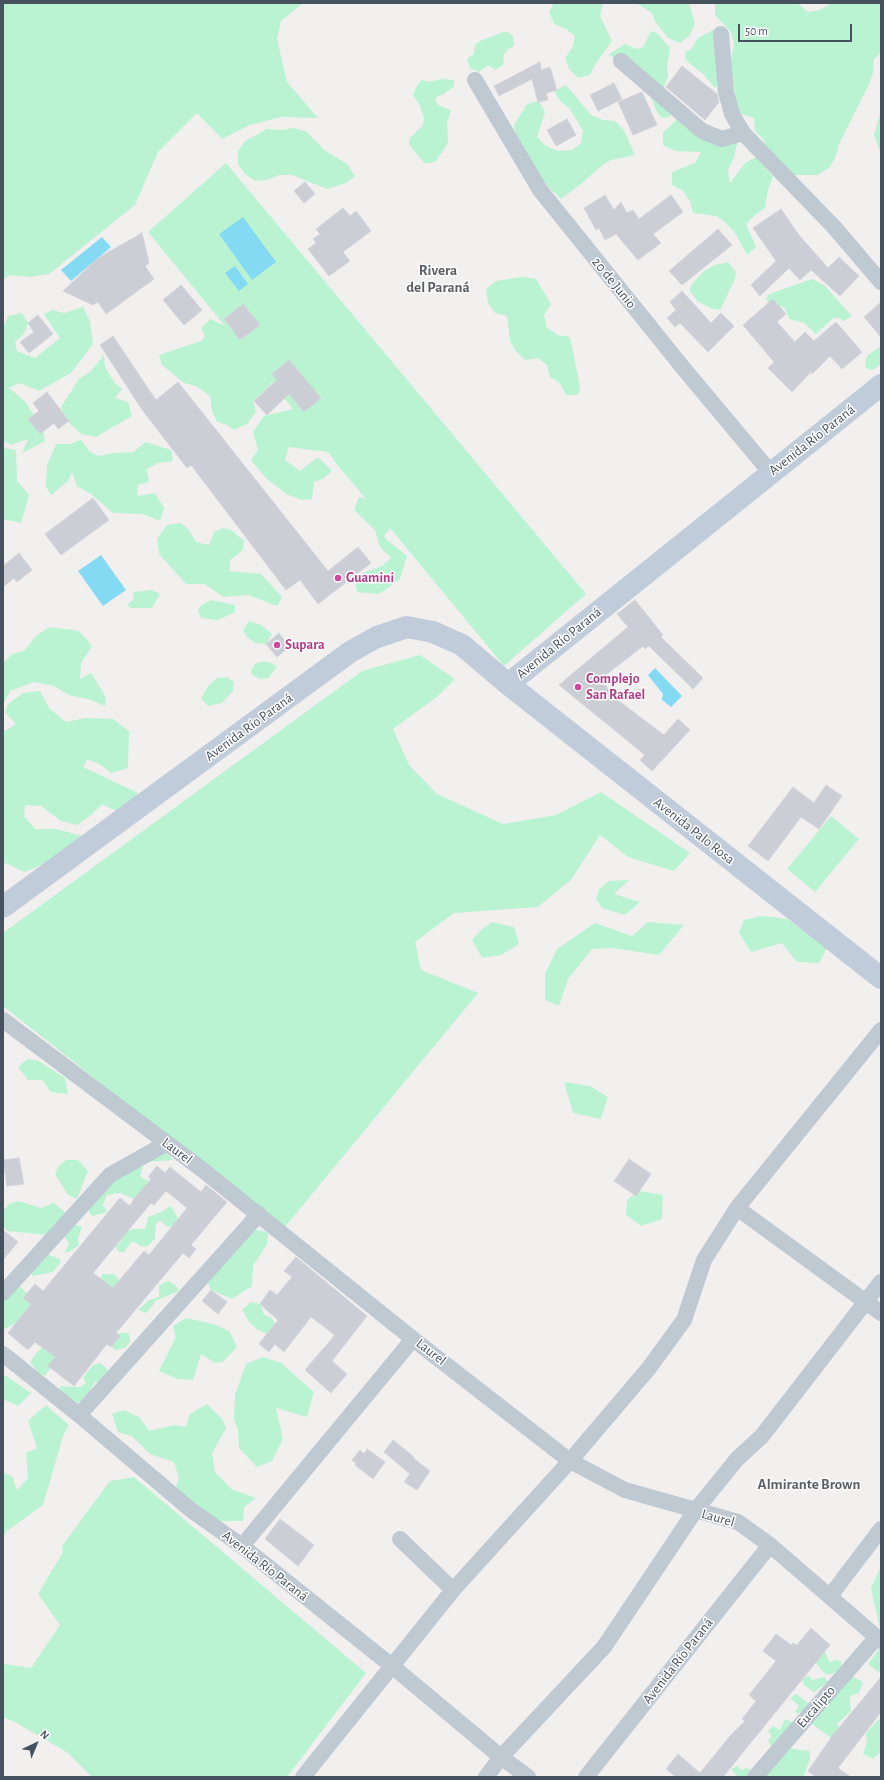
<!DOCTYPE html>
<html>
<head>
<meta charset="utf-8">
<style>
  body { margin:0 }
  #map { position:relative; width:884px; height:1780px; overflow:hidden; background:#f2efef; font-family:"Alegreya Sans",sans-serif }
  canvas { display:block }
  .frame { position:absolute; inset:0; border:4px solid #46525e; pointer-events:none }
  .north { position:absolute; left:16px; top:1724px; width:40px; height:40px; -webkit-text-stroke:3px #fff; paint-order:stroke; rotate:44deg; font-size:11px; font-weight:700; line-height:16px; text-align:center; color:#46525e }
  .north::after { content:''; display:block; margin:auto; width:14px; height:18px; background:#46525e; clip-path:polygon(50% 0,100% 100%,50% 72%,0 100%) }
  .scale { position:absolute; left:738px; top:24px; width:114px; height:18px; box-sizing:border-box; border:2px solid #46525e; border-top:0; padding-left:5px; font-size:12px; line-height:14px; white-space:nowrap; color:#46525e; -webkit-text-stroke:3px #fff; paint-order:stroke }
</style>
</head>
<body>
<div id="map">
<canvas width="884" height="1780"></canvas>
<div class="frame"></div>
<div class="north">N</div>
<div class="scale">50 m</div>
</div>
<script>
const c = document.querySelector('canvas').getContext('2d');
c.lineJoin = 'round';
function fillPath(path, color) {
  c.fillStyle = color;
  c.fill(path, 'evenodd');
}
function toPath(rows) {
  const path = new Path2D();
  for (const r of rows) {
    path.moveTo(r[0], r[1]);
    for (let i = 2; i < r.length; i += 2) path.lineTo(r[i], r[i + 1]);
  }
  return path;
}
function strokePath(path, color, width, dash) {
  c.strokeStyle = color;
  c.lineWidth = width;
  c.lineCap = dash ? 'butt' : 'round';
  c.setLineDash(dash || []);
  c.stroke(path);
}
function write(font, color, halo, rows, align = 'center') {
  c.font = font + ' "Alegreya Sans",sans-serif';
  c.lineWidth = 3;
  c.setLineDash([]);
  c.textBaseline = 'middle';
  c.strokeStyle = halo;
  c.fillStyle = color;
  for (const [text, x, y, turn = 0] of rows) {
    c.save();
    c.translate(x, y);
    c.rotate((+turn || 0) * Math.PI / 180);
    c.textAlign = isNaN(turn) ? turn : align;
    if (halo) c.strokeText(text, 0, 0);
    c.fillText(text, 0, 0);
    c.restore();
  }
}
const green = toPath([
  [3,3,303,3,281,21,277,39,287,82,318,118,281,117,250,125,222,139,197,113,158,152,135,205,49,274,30,277,9,275,3,280],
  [554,3,603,3,600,16,612,41,596,63,590,75,578,78,569,69,565,58,572,48,575,36,566,29,554,24,549,12],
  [636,3,689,3,695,24,690,35,680,43,668,38,655,21,652,13],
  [715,3,797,3,808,12,820,10,832,3,881,3,881,53,874,59,873,73,869,84,839,144,836,156,829,168,818,175,793,175,767,153,764,140,755,131,754,118,741,114,734,104,735,92,730,67,734,42,730,31,715,15],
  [713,30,717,31,720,83,715,88,703,74,689,63,685,59,685,52,691,49,698,38],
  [651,31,657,33,670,48,667,67,668,77,663,88,674,112,669,117,663,118,658,114,648,91,609,54,625,44,637,49,643,47],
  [504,32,508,32,513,36,514,43,514,46,508,49,504,55,503,65,495,70,490,66,487,66,479,72,470,68,467,59,474,54,475,45,480,41],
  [441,79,454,80,454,86,444,94,438,96,435,101,440,106,451,110,447,123,448,143,436,161,430,163,424,163,409,144,410,138,423,125,424,118,420,106,413,95,418,84,422,80,429,82],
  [566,85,591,115,603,120,615,121,624,130,635,155,611,160,600,167,581,184,561,199,542,181,516,137,514,125,527,104,539,101,545,112,537,137,546,146,558,151,572,150,581,143,583,131,570,109,561,102,554,91],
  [881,109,881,154,874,135],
  [681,115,729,134,737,144,734,157,728,170,730,183,745,163,756,157,773,177,768,189,765,208,755,215,746,224,756,247,747,255,735,233,727,224,717,216,693,213,690,201,683,191,672,185,672,172,695,163,701,152,675,151,663,145,663,133],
  [294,128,307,132,324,150,347,164,355,176,346,183,327,189,292,175,279,175,267,180,255,181,245,174,238,164,238,151,245,141,267,129,282,130],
  [226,163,586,594,504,666,390,528,384,536,388,541,407,556,400,579,379,594,357,592,354,576,382,566,391,558,380,547,375,530,354,510,359,497,366,499,338,466,328,452,289,447,285,460,300,471,318,457,332,471,323,479,314,482,312,499,302,500,286,494,266,478,251,460,258,450,253,432,264,416,293,409,271,382,270,386,253,401,256,412,247,424,234,430,227,425,217,422,212,411,210,396,196,386,184,383,162,365,159,355,201,341,205,337,201,328,210,319,225,326,148,232],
  [728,262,736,272,735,279,720,310,713,309,697,301,690,291,691,285,704,271,715,265],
  [522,277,536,279,551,304,544,315,547,328,558,335,570,337,578,377,580,390,578,395,566,395,560,383,550,377,547,365,538,358,525,360,516,351,510,341,507,316,495,313,488,303,486,289,496,281],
  [812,279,824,285,852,316,844,321,839,318,833,318,816,334,804,323,789,319,785,308,779,306,771,306,766,299,769,294],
  [83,307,90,321,93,344,71,373,39,391,19,383,9,388,25,401,43,430,45,441,22,453,28,439,11,445,3,441,3,327,8,316,22,313,28,323,24,334,15,342,17,351,35,358,60,338,44,314,52,310,64,313],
  [881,346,881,364,872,370,866,368,865,361,868,355],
  [104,355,105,367,114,382,122,389,115,398,128,402,132,416,96,437,81,434,65,419,61,407,79,379,91,371],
  [81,440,89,451,98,456,114,453,133,452,146,442,171,450,173,461,158,463,147,469,149,482,138,485,137,496,155,493,164,508,160,521,143,514,113,513,91,494,77,486,72,472,68,481,51,495,46,487,47,465,56,444,70,444],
  [3,448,16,450,17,481,29,495,21,523,3,519],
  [181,523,189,530,196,542,209,545,214,532,222,528,231,530,244,541,243,550,230,560,230,571,261,574,282,597,277,606,248,595,223,597,205,584,186,584,159,554,157,539,167,525],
  [152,590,160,594,152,608,131,608,127,605,133,600,134,592],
  [211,600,235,605,235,612,218,620,201,618,198,610,201,605],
  [249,621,261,625,272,634,266,644,255,643,247,637,243,630],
  [50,627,79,631,92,646,81,663,80,679,91,673,106,697,105,706,91,700,69,695,54,686,34,682,10,691,3,705,3,663,12,654,24,651,37,635],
  [420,655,455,679,438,696,393,729,409,765,437,794,503,824,556,815,601,792,690,853,674,871,628,857,600,835,571,880,538,907,454,913,415,942,421,970,478,993,284,1228,3,1006,3,933,362,671],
  [260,662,269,662,277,666,269,678,260,679,252,675,251,671,255,664],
  [227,677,234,682,233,691,222,703,208,706,201,698,209,685,217,678],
  [40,691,49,708,66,722,85,718,113,719,129,731,128,768,111,773,101,765,87,759,83,767,138,793,134,811,126,816,102,804,89,817,77,825,61,821,41,806,25,805,24,816,35,829,56,829,83,836,58,858,25,872,3,862,3,767,4,766,3,764,3,732,16,724,5,712,8,704,23,693],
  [831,816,859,839,815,892,787,869],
  [629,880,614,894,640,902,625,915,602,908,596,899,599,889,609,881],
  [762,916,787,919,827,948,819,963,797,962,782,943,751,952,739,933,744,920],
  [492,922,514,927,519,944,501,955,482,958,472,940,482,929],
  [648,922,684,925,659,955,612,948,592,949,568,979,559,1006,545,1000,545,974,557,949,595,923,632,936],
  [28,1059,39,1061,65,1078,68,1094,51,1092,42,1080,28,1080,18,1067],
  [564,1082,590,1086,608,1097,601,1119,573,1113],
  [163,1149,173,1160,144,1162,140,1176,151,1183,145,1196,134,1199,120,1193,107,1195,103,1205,107,1212,92,1216,81,1201],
  [66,1160,78,1160,88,1171,77,1199,68,1195,55,1174,58,1167],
  [639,1191,663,1195,662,1219,641,1226,626,1215,627,1200],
  [18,1201,41,1208,54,1203,66,1213,67,1222,82,1227,78,1239,79,1245,69,1252,65,1252,69,1243,60,1229,49,1235,7,1231,3,1225,3,1211,9,1204],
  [171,1206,180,1222,170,1227,166,1226,160,1220,156,1224,155,1239,146,1247,140,1246,135,1242,131,1242,124,1252,119,1252,115,1246,120,1243,124,1233,133,1229,145,1229,148,1217,161,1212],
  [252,1229,268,1232,267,1244,253,1266,252,1286,232,1299,211,1290,207,1280],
  [44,1253,60,1259,61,1262,53,1272,32,1276,29,1264],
  [102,1274,114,1274,121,1282,117,1293,101,1279],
  [14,1281,28,1294,31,1306,22,1320,3,1330,3,1296],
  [168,1281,175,1285,179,1291,155,1301,154,1304,146,1313,138,1310,149,1300,159,1297,159,1285],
  [251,1302,260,1304,264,1315,272,1318,275,1324,267,1334,258,1330,250,1323,242,1310],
  [186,1318,217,1325,230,1332,237,1347,223,1362,215,1363,201,1354,193,1380,178,1379,159,1371,176,1337,173,1326],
  [117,1333,128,1333,130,1337,130,1342,125,1348,116,1350,111,1347],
  [46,1345,55,1350,53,1364,45,1376,38,1372,30,1362,37,1352],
  [263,1357,281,1363,314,1392,307,1417,276,1408,283,1439,272,1461,257,1467,239,1448,238,1430,234,1420,235,1395,246,1364],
  [100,1363,107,1369,109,1376,103,1383,95,1382,86,1398,77,1403,66,1399,59,1386,80,1387,86,1383,84,1380,84,1376,93,1365],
  [3,1374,31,1393,18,1406,3,1399],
  [207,1404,223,1420,226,1428,212,1453,215,1472,231,1489,256,1498,244,1507,243,1521,219,1521,174,1493,179,1478,174,1462,150,1454,133,1437,118,1432,112,1414,124,1410,139,1417,149,1431,174,1425,186,1427,190,1414],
  [46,1405,69,1425,63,1436,43,1505,8,1530,3,1537,3,1473,12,1476,17,1490,28,1478,26,1453,37,1448,28,1421],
  [134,1477,366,1673,287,1777,92,1777,68,1753,15,1722,3,1717,3,1664,31,1668,60,1625,38,1594,63,1552,62,1546,110,1481],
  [881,1566,881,1634,871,1588],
  [881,1646,881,1671,878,1672,868,1664],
  [825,1652,830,1663,834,1660,841,1661,841,1669,832,1674,825,1674,813,1659,816,1653],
  [808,1675,812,1680,824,1677,828,1682,814,1692,804,1685,802,1680],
  [850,1675,863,1682,859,1693,850,1696,851,1711,837,1724,843,1734,834,1740,808,1721],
  [796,1694,808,1703,806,1708,797,1714,795,1711,799,1706,790,1698],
  [881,1717,881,1752,873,1759,863,1754,867,1742,866,1733],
  [785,1719,794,1723,774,1746,771,1746,768,1740,772,1736,768,1731,773,1726,780,1730],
  [785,1748,810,1751,810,1759,804,1775,801,1777,768,1777,766,1776],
  [737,1766,742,1770,746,1768,753,1770,750,1775,747,1777,738,1777,731,1769]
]);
const water = toPath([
  [243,217,276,262,252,280,219,234],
  [102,237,111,247,71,281,61,270],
  [235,266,248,284,239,291,225,273],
  [101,555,126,590,103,606,78,571],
  [655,668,682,696,671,707,662,700,663,694,648,675]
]);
const building = toPath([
  [540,62,541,70,550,67,557,90,546,93,548,100,538,102,532,79,499,96,494,86,540,62],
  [682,66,717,94,719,102,705,120,666,87,682,66],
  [614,83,622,99,598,111,590,95,614,83],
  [642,92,657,125,633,135,618,102,642,92],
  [567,119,576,135,556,146,547,130,567,119],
  [305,182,315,194,304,203,294,191,305,182],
  [605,195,614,210,621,202,627,213,633,210,639,219,671,195,683,212,653,234,661,243,638,260,616,234,605,240,599,228,596,230,584,208,605,195],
  [343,208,350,216,356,211,371,231,343,252,350,261,329,276,308,249,316,243,313,239,320,234,316,229,343,208],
  [781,209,799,235,828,268,839,257,859,276,840,296,811,270,800,280,789,268,760,296,751,285,776,261,753,228,781,209],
  [718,229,732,245,682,285,669,271,718,229],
  [142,233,149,263,145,266,154,279,106,314,98,302,93,305,63,291,98,258,142,233],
  [181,285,202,310,184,325,163,300,181,285],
  [682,291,711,323,721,313,734,326,708,352,680,323,675,327,667,318,676,310,670,302,682,291],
  [773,299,786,314,777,322,795,342,805,332,814,341,836,322,862,352,842,369,830,356,812,374,811,372,792,392,768,368,774,362,743,325,773,299],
  [881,302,881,337,864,317,881,302],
  [243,304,260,325,240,340,224,319,243,304],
  [38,315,53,334,29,353,20,342,34,332,28,323,38,315],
  [113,336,156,400,178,382,328,571,358,547,371,563,318,604,300,580,286,590,191,465,187,468,143,411,100,345,113,336],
  [289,360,321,398,304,412,289,394,267,415,254,401,277,380,272,374,289,360],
  [47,392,69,421,58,429,54,423,40,434,28,419,39,411,33,403,47,392],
  [93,498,109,520,61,555,45,534,93,498],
  [19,553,32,570,17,582,14,578,3,587,3,566,19,553],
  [635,600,663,635,661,637,703,678,693,689,649,646,645,649,643,646,602,678,611,695,664,735,678,719,690,730,652,771,640,760,645,755,559,685,628,627,617,614,635,600],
  [279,633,289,647,277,657,266,644,279,633],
  [826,785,842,796,819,829,801,817,768,861,748,846,793,787,814,803,826,785],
  [19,1158,24,1184,7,1186,3,1160,19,1158],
  [629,1159,651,1174,636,1196,614,1181,629,1159],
  [157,1166,165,1173,170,1167,201,1192,206,1185,227,1202,191,1245,196,1249,189,1258,183,1253,127,1320,116,1333,120,1336,111,1347,107,1344,74,1386,48,1366,55,1357,35,1342,28,1350,8,1333,31,1304,23,1298,35,1284,43,1291,120,1198,130,1206,134,1199,151,1179,148,1177,157,1166],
  [166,1191,187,1208,149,1255,144,1251,113,1288,93,1273,151,1203,154,1205,166,1191],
  [3,1230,18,1242,3,1260,3,1230],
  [296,1257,367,1316,332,1361,347,1374,331,1393,305,1370,335,1335,311,1317,284,1352,275,1344,269,1352,259,1344,278,1320,260,1304,270,1290,277,1295,292,1277,284,1271,296,1257],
  [211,1290,227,1302,218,1314,202,1301,211,1290],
  [393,1440,414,1457,413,1458,430,1471,417,1490,404,1482,410,1474,384,1452,393,1440],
  [367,1449,385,1462,373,1479,355,1465,356,1463,352,1460,360,1450,364,1454,367,1449],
  [280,1519,314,1545,298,1566,265,1539,280,1519],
  [811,1628,830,1645,723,1777,676,1777,666,1769,678,1754,700,1773,730,1736,745,1721,742,1719,756,1701,749,1695,776,1661,763,1651,776,1634,791,1645,793,1643,797,1645,811,1628],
  [881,1677,881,1712,838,1768,851,1777,816,1777,808,1771,833,1735,881,1677]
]);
const street = toPath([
  [721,34,726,92,732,114,743,133,834,227,881,282],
  [621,61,702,131,722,139,743,133],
  [475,80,540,190,684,369,771,473],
  [3,1020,204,1171,413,1339,570,1461,625,1490,738,1522,770,1545,881,1641],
  [737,1208,881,1313],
  [3,1293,110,1175,167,1143],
  [3,1354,79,1415,191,1510,242,1546,392,1666,501,1757,528,1777],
  [79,1415,259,1214],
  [400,1539,453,1590],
  [242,1546,413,1339],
  [830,1596,881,1529],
  [303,1777,453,1590,570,1461,649,1368,684,1320,704,1260,737,1208,881,1030],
  [486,1777,501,1757,604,1647,695,1511,737,1459,762,1436,881,1282],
  [586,1777,770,1545],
  [755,1777,877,1637]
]);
const secondary = toPath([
  [508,684,881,385],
  [3,907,350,652,377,637,407,627,433,632,462,645,508,684,881,978]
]);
const markers = [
  [338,578,4,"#d1479c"],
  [277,645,4,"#d1479c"],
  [578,687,4,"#d1479c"]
];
const streetNames = [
  ["20 de Junio",614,283,51],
  ["Avenida Río Paraná",812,440,-38],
  ["Avenida Río Paraná",559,643,-39],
  ["Avenida Río Paraná",249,727,-36],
  ["Avenida Palo Rosa",694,831,38],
  ["Laurel",177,1151,37],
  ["Laurel",431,1352,38],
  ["Laurel",718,1518,16],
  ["Avenida Río Paraná",265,1566,38],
  ["Avenida Río Paraná",678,1661,-52],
  ["Eucalipto",816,1707,-49]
];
const hotelNames = [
  ["Guamini",346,578],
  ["Supara",285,645],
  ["Complejo",586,679],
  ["San Rafael",586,695]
];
const neighbourhoodNames = [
  ["Rivera",438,270],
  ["del Paraná",438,287],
  ["Almirante Brown",809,1484]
];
fillPath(green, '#baf3d2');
fillPath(water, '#84d9f3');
fillPath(building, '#cbced4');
strokePath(building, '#d3d5db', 1);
strokePath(street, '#bfc9d2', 16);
strokePath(secondary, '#c0ccda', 22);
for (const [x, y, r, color] of markers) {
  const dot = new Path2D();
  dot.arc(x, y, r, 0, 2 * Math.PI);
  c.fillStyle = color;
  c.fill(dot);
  strokePath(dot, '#fff', 1.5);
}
write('14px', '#46525e', '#fff', streetNames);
write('bold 14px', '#b23c85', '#fff', hotelNames, 'left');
write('bold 15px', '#5b5f65', '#fff', neighbourhoodNames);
</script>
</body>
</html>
